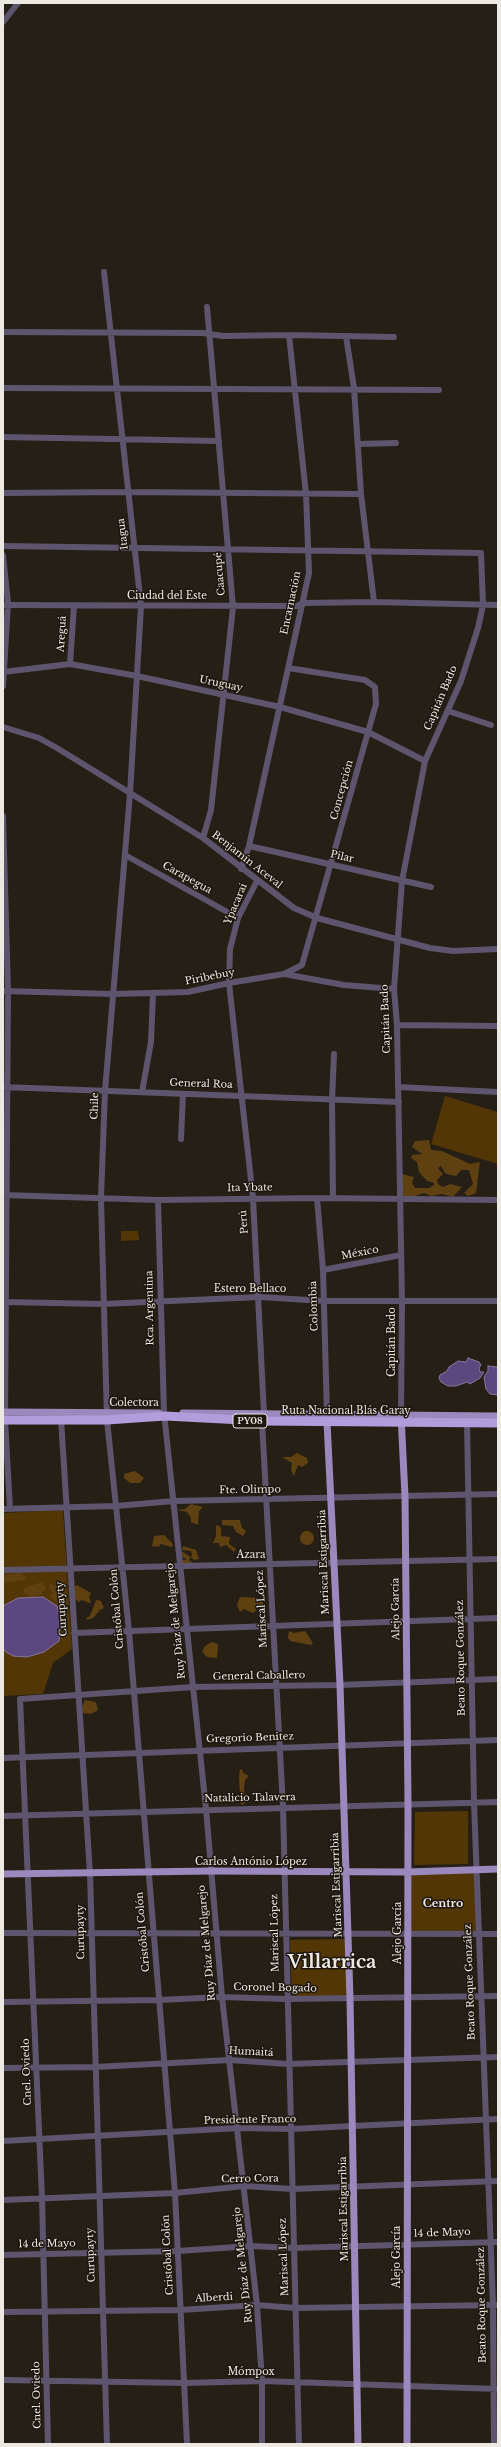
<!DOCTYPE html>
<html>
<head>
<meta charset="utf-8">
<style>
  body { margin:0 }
  #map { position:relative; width:501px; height:2447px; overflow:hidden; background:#261f16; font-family:"Libre Baskerville",serif }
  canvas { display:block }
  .frame { position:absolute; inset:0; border:4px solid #ece8e2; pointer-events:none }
</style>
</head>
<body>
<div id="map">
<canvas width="501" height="2447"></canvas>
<div class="frame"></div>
</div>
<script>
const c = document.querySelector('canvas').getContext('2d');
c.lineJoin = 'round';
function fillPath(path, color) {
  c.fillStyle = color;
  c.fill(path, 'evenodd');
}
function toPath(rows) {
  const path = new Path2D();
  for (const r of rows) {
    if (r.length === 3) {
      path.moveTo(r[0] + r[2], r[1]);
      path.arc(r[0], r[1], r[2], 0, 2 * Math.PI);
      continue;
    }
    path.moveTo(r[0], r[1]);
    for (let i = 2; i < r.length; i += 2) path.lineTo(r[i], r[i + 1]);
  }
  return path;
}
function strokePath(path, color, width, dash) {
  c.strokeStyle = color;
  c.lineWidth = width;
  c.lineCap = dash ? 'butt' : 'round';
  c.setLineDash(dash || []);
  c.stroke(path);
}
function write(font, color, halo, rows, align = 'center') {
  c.font = font + ' "Libre Baskerville",serif';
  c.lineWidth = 3;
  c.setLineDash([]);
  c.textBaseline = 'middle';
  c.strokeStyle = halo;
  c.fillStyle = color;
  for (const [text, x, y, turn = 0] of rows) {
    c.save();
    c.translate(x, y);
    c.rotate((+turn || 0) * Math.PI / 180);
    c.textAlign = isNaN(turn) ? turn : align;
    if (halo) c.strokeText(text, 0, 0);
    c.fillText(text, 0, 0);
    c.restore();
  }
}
const green = toPath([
  [445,1096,498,1112,498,1164,431,1144],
  [121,1231,138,1231,139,1240,121,1241],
  [63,1510,72,1649,53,1663,43,1694,3,1696,3,1513],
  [468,1811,468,1864,414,1865,415,1812],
  [475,1872,477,1932,410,1932,410,1874],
  [346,1939,349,1997,292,1997,290,1940]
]);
const forest = toPath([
  [429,1140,431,1150,442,1151,470,1164,480,1162,476,1193,468,1196,464,1193,473,1184,469,1170,461,1170,456,1176,450,1175,445,1173,441,1166,438,1168,443,1174,437,1180,438,1184,443,1187,450,1184,462,1187,453,1197,442,1194,431,1196,424,1193,412,1197,402,1197,402,1174,414,1177,412,1183,415,1188,429,1188,434,1185,434,1183,427,1181,419,1172,417,1162,411,1158,412,1155,422,1154,412,1147,415,1141],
  [297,1453,307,1458,308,1463,302,1467,298,1465,294,1476,291,1470,292,1463,282,1457,291,1457],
  [135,1471,144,1478,140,1483,130,1483,124,1478,124,1474],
  [191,1504,203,1507,199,1511,198,1525,191,1522,191,1518,187,1512,177,1510,185,1509],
  [240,1520,242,1528,246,1531,243,1536,236,1532,233,1526,222,1525,222,1520],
  [218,1525,221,1528,221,1536,230,1537,229,1544,236,1549,234,1552,226,1545,220,1547,219,1543,213,1543,216,1536,216,1526],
  [307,1538,7],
  [164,1535,173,1544,172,1547,160,1544,159,1547,152,1546,154,1536],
  [183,1546,196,1550,199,1559,194,1560,191,1557,189,1560,193,1563,184,1565,181,1561,187,1559,183,1558,180,1553,183,1552,191,1557,192,1555,191,1551,182,1550],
  [21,1573,26,1577,25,1580,3,1583,3,1575],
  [42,1582,46,1588,41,1594,31,1597,24,1593,24,1588],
  [50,1584,62,1589,67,1594,66,1606,50,1598,53,1593,49,1588],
  [77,1585,91,1593,89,1597,91,1602,89,1603,82,1600,79,1602,74,1598,74,1587],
  [240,1597,260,1598,264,1604,253,1613,244,1609,240,1612,237,1605],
  [96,1600,101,1601,104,1608,100,1610,93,1618,87,1620,86,1618,90,1616],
  [289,1631,294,1633,305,1631,313,1643,311,1645,290,1641,288,1638],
  [212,1642,218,1644,217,1658,207,1657,202,1652,205,1646],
  [85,1700,96,1702,98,1710,91,1714,83,1713,82,1707],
  [242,1769,243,1773,249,1776,245,1780,244,1788,245,1798,250,1800,242,1805,238,1800,240,1794,239,1777,240,1770]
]);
const water = toPath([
  [468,1358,479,1362,481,1365,479,1368,480,1372,484,1372,480,1378,470,1384,467,1382,456,1386,448,1386,441,1382,439,1378,440,1375,447,1371,449,1367,458,1361,466,1362,468,1358],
  [488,1366,498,1367,498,1395,490,1394,486,1389,484,1377,488,1371,488,1366],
  [43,1597,57,1606,62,1622,59,1641,44,1652,27,1657,13,1656,6,1652,3,1648,3,1606,18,1598,43,1597]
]);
const minor = toPath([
  [3,22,18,3],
  [104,272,141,606,130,794,105,1091,101,1198,107,1420,129,1631,175,2193,187,2444],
  [3,332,203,333,223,336,289,335,394,337],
  [346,336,354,388,361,494,374,602],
  [3,388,439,390],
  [3,437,219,441],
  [359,444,396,443],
  [3,493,128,492,361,494],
  [3,546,481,553,483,605,478,628,461,681,425,761,402,881,394,989,397,1025,402,1301,401,1415],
  [3,555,8,603,3,686],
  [3,605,297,606,303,603,374,602,498,605],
  [70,664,74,606],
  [3,672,70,664,137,676,280,707,368,732,425,761],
  [448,711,491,725],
  [3,727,39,738,57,748,203,838,294,908,317,918,430,948,453,951,498,949],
  [3,816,8,991,5,1420,10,1509],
  [203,838,211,810,233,607,207,307],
  [249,846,431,887],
  [125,855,238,918],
  [241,869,249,846,309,573,306,494,289,335],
  [257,881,238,918,230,949,229,983,253,1198,264,1414],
  [284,974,302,965,376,704,375,687,365,680,288,668],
  [3,991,113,994,188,992,229,983,284,974,344,985,394,989],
  [397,1025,498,1026],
  [3,1087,399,1102],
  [398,1087,498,1092],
  [142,1092,151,1042,153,993],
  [181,1139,183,1094],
  [3,1195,158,1200,317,1198,498,1200],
  [317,1198,323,1270,327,1414],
  [333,1198,332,1100,334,1054],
  [158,1200,164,1413,206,1809,222,1997,257,2305,262,2381,262,2444],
  [323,1270,401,1255],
  [4,1302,103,1304,260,1297,324,1301,498,1301],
  [61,1419,90,1874,107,2444],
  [262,1421,283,1807,299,2444],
  [467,1422,474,1802,493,2305,494,2444],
  [3,1509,116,1506,174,1501,498,1494],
  [3,1570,498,1559],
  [74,1633,498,1618],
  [3,1758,498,1740],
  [3,1816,498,1802],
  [3,1933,498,1934],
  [3,2002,159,2000,222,1997,286,1999,498,1996],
  [3,2068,95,2067,230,2060,288,2064,498,2057],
  [3,2141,239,2128,291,2129,498,2119],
  [3,2200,175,2193,245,2186,292,2189,498,2181],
  [3,2255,178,2251,251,2246,293,2248,498,2242],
  [3,2312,181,2310,257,2305,295,2308,498,2305],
  [3,2380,184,2383,262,2381,498,2389],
  [48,2444,42,2198,20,1699,193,1687,340,1685,498,1679]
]);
const major = toPath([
  [3,1412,159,1413],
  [183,1413,498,1416],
  [401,1415,405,1496,408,1804,407,2444],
  [327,1422,340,1685,350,1998,358,2444],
  [3,1874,211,1871,408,1872,498,1869]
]);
const highway = toPath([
  [3,1420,107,1420,165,1416,262,1421,498,1423]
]);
const shields = [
  [250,1421,34]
];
const shieldNames = [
  ["PY08",250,1421]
];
const streetNames = [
  ["Itagua",123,534,-97],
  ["Caacupé",220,574,-95],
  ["Ciudad del Este",167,596],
  ["Encarnación",291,603,-78],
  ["Areguá",62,634,-87],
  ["Uruguay",221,684,12],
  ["Capitán Bado",441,698,-67],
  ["Concepción",342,790,-75],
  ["Pilar",342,857,13],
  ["Benjamín Aceval",247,860,38],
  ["Carapegua",187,878,29],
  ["Ypacarai",236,904,-67],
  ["Piribebuy",210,977,-11],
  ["Capitán Bado",386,1019,-92],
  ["General Roa",201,1084,2],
  ["Chile",95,1106,-88],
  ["Ita Ybate",250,1188,-1],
  ["Perú",244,1222,-94],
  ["México",360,1253,-11],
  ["Estero Bellaco",250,1289],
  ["Colombia",314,1306,-92],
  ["Rca. Argentina",150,1308,-91],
  ["Capitán Bado",392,1342,-90],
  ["Colectora",134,1403],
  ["Ruta Nacional Blás Garay",346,1411],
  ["Fte. Olimpo",250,1490,-1],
  ["Azara",251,1555],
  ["Mariscal Estigarribia",324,1562,-92],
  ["Curupayty",62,1609,-94],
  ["Cristóbal Colón",117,1609,-95],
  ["Mariscal López",262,1609,-93],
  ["Alejo García",396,1609,-91],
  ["Ruy Díaz de Melgarejo",176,1621,-96],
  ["Beato Roque González",461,1658,-91],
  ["General Caballero",259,1676,-1],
  ["Gregorio Benitez",250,1738,-2],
  ["Natalicio Talavera",250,1798,-1],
  ["Carlos António López",251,1862],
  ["Mariscal Estigarribia",337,1885,-92],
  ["Curupayty",81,1932,-91],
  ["Cristóbal Colón",143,1932,-95],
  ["Mariscal López",275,1933,-91],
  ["Alejo García",398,1933,-90],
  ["Ruy Díaz de Melgarejo",207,1943,-95],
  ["Beato Roque González",470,1982,-92],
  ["Coronel Bogado",275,1988,1],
  ["Humaitá",251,2052,3],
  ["Cnel. Oviedo",27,2072,-92],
  ["Presidente Franco",250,2120,-1],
  ["Cerro Cora",250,2179,-1],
  ["Mariscal Estigarribia",344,2209,-91],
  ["14 de Mayo",442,2233,-2],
  ["14 de Mayo",47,2244,-1],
  ["Curupayty",91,2255,-92],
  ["Cristóbal Colón",168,2255,-93],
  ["Mariscal López",284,2257,-92],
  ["Alejo García",397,2257,-90],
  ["Ruy Díaz de Melgarejo",243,2265,-96],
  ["Alberdi",214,2298,-3],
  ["Beato Roque González",482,2305,-91],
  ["Mómpox",251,2372],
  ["Cnel. Oviedo",37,2395,-91]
];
const neighbourhoodNames = [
  ["Centro",443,1904]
];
const townNames = [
  ["Villarrica",332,1963]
];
fillPath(green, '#523605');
fillPath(forest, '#5f4111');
fillPath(water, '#5d477f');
strokePath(water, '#88779d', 1);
strokePath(minor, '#5d556e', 6);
strokePath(major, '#9b88bc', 7);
strokePath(highway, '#b39cdb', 9);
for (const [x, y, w] of shields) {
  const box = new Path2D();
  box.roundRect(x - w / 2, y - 7, w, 14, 3);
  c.fillStyle = '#1d160d';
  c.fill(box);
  strokePath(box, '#ece8e2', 1);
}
write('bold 9px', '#ece8e2', null, shieldNames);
write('10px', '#ece8e2', '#1d160d', streetNames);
write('bold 11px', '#ece8e2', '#1d160d', neighbourhoodNames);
write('bold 18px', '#ece8e2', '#1d160d', townNames);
</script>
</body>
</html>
